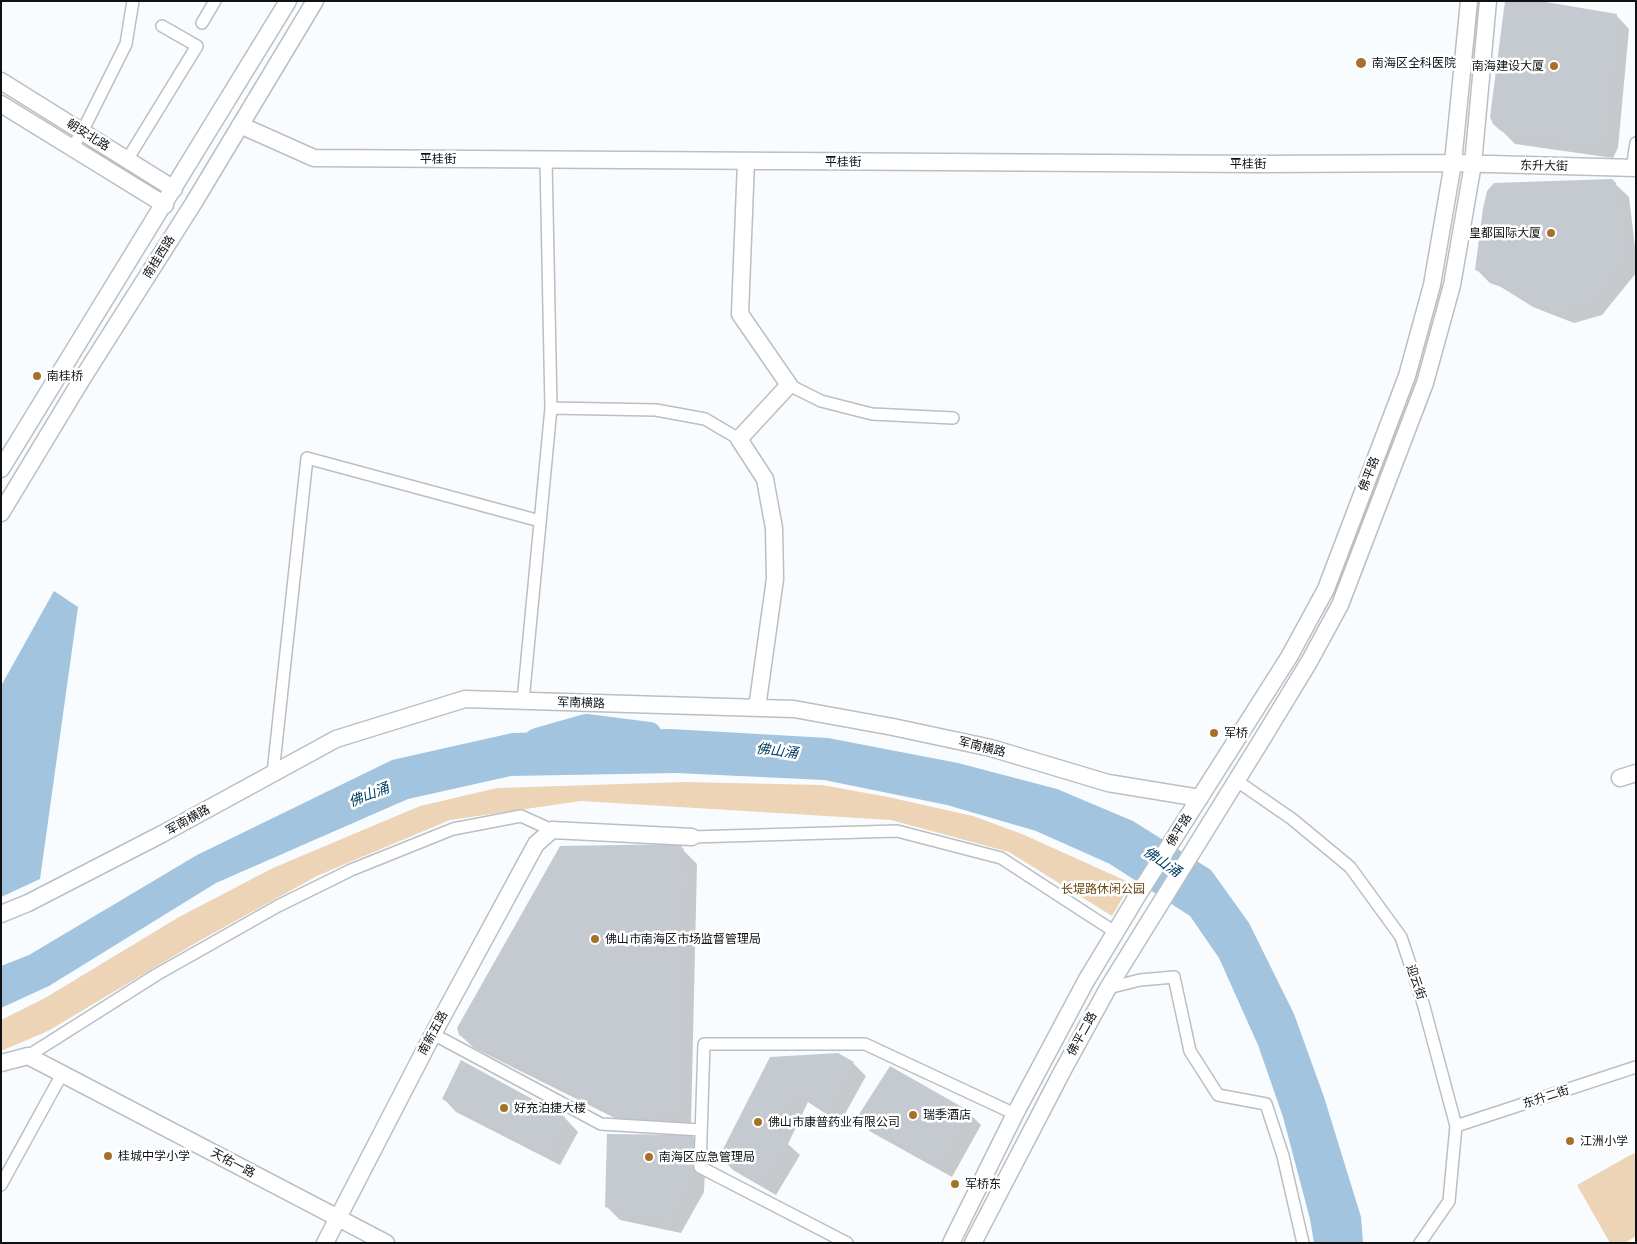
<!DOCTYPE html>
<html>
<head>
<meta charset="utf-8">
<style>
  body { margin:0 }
  #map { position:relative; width:1637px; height:1244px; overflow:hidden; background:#f8fcff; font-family:"Asap Condensed",sans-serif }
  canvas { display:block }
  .frame { position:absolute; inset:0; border:2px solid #0f1113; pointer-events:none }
</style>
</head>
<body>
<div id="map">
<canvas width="1637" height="1244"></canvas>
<div class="frame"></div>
</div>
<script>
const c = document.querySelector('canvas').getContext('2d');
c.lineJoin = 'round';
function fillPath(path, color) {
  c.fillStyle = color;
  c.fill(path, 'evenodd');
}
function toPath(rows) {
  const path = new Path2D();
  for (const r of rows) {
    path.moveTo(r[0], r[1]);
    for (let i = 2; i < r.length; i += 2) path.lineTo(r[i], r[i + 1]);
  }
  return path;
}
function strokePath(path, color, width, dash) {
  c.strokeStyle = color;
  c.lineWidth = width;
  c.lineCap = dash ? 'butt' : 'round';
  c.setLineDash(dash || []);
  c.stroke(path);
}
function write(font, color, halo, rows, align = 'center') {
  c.font = font + ' "Asap Condensed","Noto Sans SC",sans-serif';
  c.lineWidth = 5;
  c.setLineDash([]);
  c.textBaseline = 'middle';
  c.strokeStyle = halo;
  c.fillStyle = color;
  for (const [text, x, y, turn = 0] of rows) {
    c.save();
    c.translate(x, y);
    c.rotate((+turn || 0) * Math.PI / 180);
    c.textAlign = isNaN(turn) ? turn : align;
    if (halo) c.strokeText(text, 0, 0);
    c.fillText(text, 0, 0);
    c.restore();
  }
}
const green = toPath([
  [684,782,822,785,888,797,973,816,1022,834,1133,884,1129,887,1112,916,1009,852,891,820,581,801,450,820,319,875,199,941,48,1031,1,1051,1,1020,45,998,179,917,273,868,420,806,497,788],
  [1634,1153,1636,1156,1636,1236,1625,1243,1610,1243,1577,1185]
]);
const water = toPath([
  [54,591,78,607,40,879,1,897,1,686],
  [671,729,828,738,958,763,1057,789,1133,821,1211,870,1249,923,1294,1014,1324,1097,1361,1217,1363,1243,1314,1243,1310,1219,1283,1117,1258,1045,1219,958,1190,916,1110,864,1036,831,947,805,824,780,676,773,511,776,408,799,216,883,49,986,1,1008,1,966,29,955,197,855,392,760,512,733]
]);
const shadow = toPath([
  [1616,15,1629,29,1618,148,1613,158,1515,144,1494,123],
  [1611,180,1629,197,1636,255,1636,273,1602,315,1574,323,1533,307,1501,287,1490,283,1477,270],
  [679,846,697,864,691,1126,641,1131,474,1048,460,1035],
  [771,1058,853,1063,866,1076,840,1123,808,1102,788,1144,800,1155,776,1195,733,1170,720,1157],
  [462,1062,565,1118,578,1132,560,1165,456,1112,443,1098],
  [968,1112,981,1125,952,1177,871,1132,858,1119],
  [693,1137,706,1150,704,1192,681,1233,620,1220,606,1206]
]);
const river = toPath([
  [537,741,586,727,649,735]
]);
const building = toPath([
  [1505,1,1540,1,1617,14,1605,134,1600,145,1501,131,1493,124,1490,117],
  [1612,179,1616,183,1625,257,1589,302,1560,311,1518,294,1487,274,1475,270,1483,208,1487,191,1494,183],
  [680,844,684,850,679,1113,627,1119,459,1035,457,1028,560,846],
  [838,1053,854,1062,826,1111,794,1090,774,1134,788,1141,762,1182,719,1157,770,1057],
  [461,1060,565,1117,547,1153,442,1099],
  [890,1066,969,1111,939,1164,856,1119],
  [607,1134,693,1135,692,1178,668,1221,605,1207]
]);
const street = toPath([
  [202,23,215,1],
  [72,148,82,132,126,44,133,1],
  [127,160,197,46,162,26],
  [1632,168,1636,143],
  [789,385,821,401,872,414,953,418],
  [551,408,656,410,705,419,739,439],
  [523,701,551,408,546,160],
  [273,773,307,458,540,521],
  [1237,781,1292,819,1350,867,1401,937,1423,1003,1456,1126,1449,1201,1420,1243],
  [692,837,897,831,1001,858,1115,932],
  [1108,988,1140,980,1174,977,1190,1051,1218,1095,1266,1104,1283,1156,1303,1243],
  [433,1034,601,1124,701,1130],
  [28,1056,156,975,278,906,351,870,453,829,521,816,552,830],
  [1456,1126,1636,1067],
  [1,1185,62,1074],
  [847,1243,700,1167,704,1044,865,1044,1015,1114]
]);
const secondary = toPath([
  [1,81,174,189],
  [1,104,165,205],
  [240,125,314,158,1258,164,1453,163,1636,168],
  [746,161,740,314,789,385,739,439,765,479,774,528,775,579,757,708],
  [1,469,288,1],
  [1,513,82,379,193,204,315,1],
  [1620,778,1636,773],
  [1,914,28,903,162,834,336,739,465,699,794,709,893,727,991,748,1108,783,1200,798],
  [1,1063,28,1056,386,1243],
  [325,1243,433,1034,536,844,552,830,692,837],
  [951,1243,1015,1114,1086,981,1136,898,1289,657,1326,589,1407,376,1432,285,1453,163,1469,1],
  [973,1243,1063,1070,1108,988,1261,741,1309,662,1340,605,1425,383,1452,285,1473,164,1488,1]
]);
const markers = [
  [1361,63,6,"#a57129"],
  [1554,66,5,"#a57129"],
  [1551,233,5,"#a57129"],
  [37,376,5,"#a57129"],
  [1214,733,5,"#a57129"],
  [595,939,5,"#a57129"],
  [504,1108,5,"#a57129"],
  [913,1115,5,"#a57129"],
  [758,1122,5,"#a57129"],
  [1570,1141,5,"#a57129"],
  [108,1156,5,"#a57129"],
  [649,1157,5,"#a57129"],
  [955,1184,5,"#a57129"]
];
const poiNames = [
  ["南海区全科医院",1372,63],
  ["南海建设大厦",1544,66,"right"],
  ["皇都国际大厦",1541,233,"right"],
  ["南桂桥",47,376],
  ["军桥",1224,733],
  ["佛山市南海区市场监督管理局",605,939],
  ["好充泊捷大楼",514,1108],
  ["瑞季酒店",923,1115],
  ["佛山市康普药业有限公司",768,1122],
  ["江洲小学",1580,1141],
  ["桂城中学小学",118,1156],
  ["南海区应急管理局",659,1157],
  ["军桥东",965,1184]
];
const streetNames = [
  ["朝安北路",88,135,32],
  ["平桂街",438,159],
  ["平桂街",843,162],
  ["平桂街",1248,164],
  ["东升大街",1544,166,1],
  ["南桂西路",159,257,-58],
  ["佛平路",1369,474,-69],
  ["军南横路",581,703,2],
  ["军南横路",982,747,14],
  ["军南横路",188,820,-29],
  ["佛平路",1179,830,-58],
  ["迎云街",1416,982,71],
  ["南新五路",433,1033,-62],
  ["佛平二路",1082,1034,-61],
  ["东升二街",1546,1097,-18],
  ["天佑一路",233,1163,28]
];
const parkNames = [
  ["长堤路休闲公园",1103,889]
];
const waterNames = [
  ["佛山涌",777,751,7],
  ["佛山涌",369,795,-21],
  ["佛山涌",1162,862,34]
];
fillPath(green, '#edd4b6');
fillPath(water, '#a2c4de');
fillPath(shadow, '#0003');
strokePath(river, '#a2c4de', 26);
fillPath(building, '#c4cad0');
strokePath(street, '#b9bfc4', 14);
strokePath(secondary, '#b9bfc4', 19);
strokePath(street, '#fff', 11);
strokePath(secondary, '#fff', 16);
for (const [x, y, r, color] of markers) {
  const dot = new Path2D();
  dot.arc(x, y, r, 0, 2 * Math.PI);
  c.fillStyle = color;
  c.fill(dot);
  strokePath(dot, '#fff', 2);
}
write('12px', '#0f1113', '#fff', poiNames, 'left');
write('12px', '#0f1113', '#fff', streetNames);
write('12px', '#6c4814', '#fff', parkNames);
write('italic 14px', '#013e61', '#fff', waterNames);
</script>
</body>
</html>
